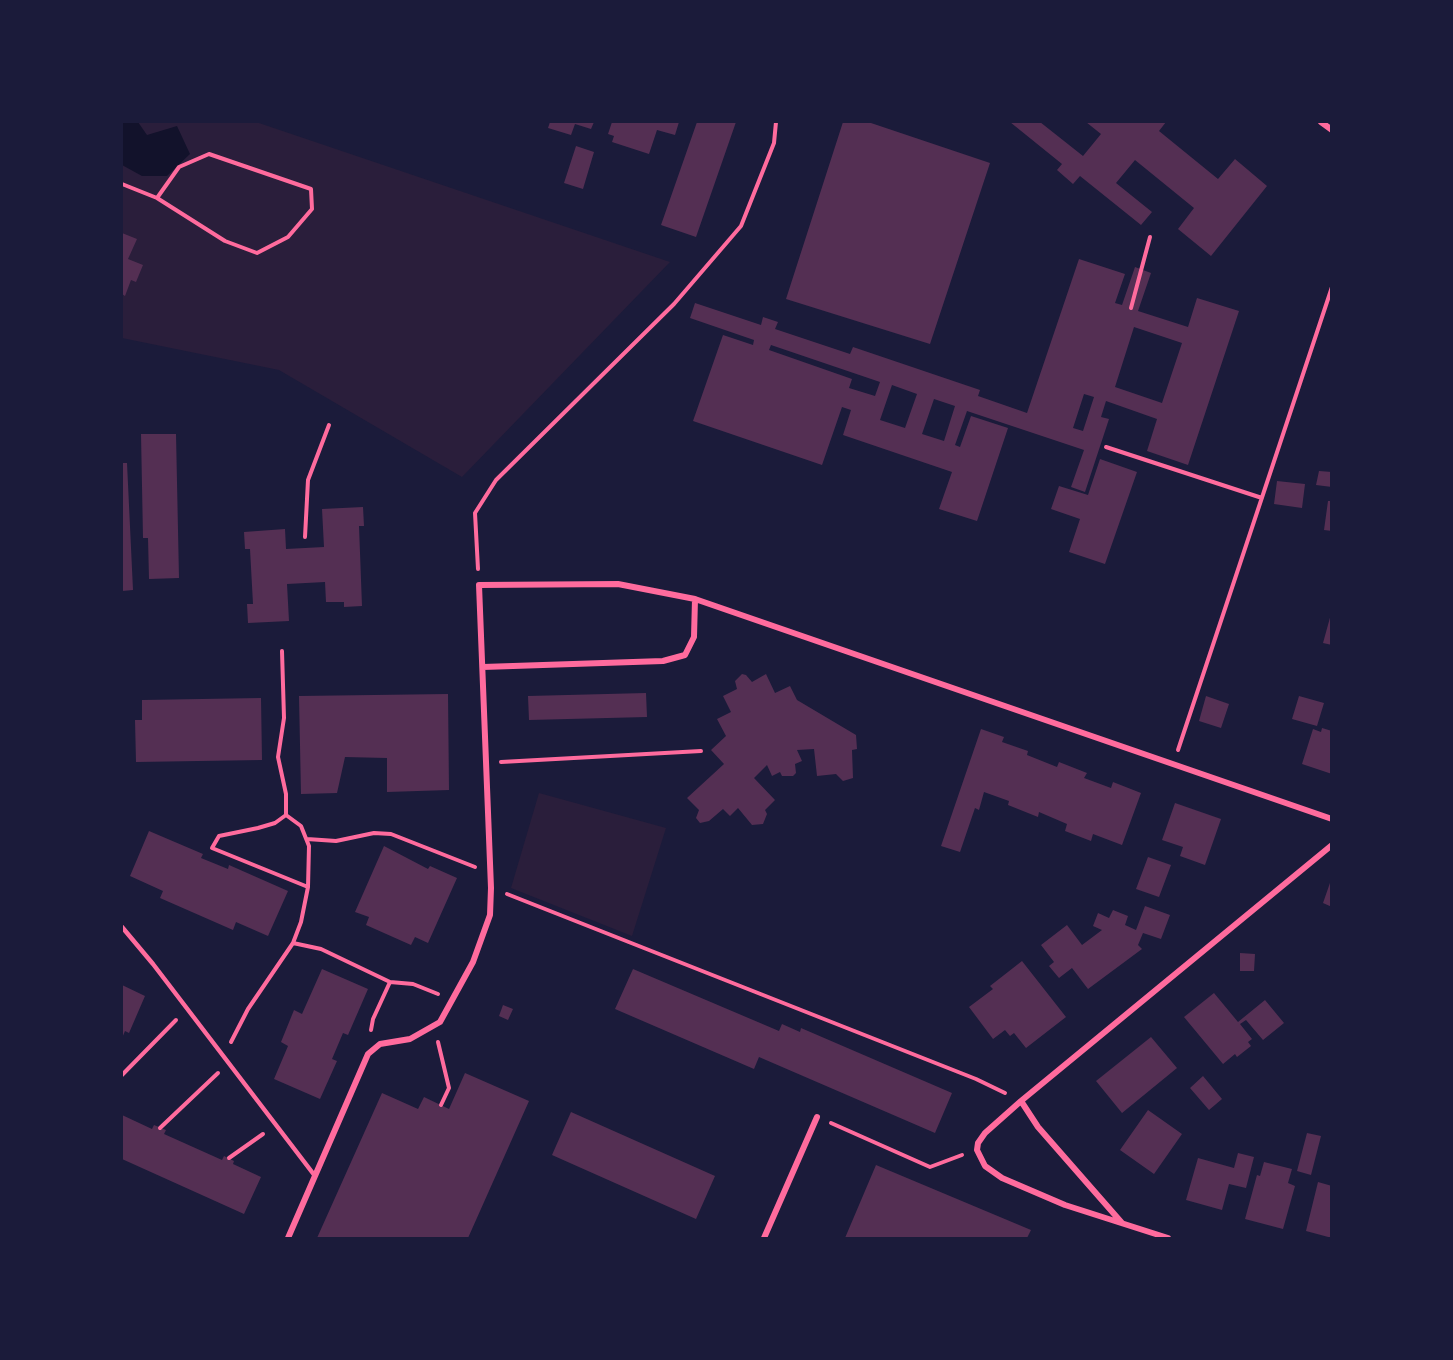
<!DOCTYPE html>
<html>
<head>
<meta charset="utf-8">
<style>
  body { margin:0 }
  #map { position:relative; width:1453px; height:1360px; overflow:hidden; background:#1b1b3a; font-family:"Space Grotesk",sans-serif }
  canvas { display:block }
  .frame { position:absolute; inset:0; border:123px solid #1b1b3a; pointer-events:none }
</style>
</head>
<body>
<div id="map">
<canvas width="1453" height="1360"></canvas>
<div class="frame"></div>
</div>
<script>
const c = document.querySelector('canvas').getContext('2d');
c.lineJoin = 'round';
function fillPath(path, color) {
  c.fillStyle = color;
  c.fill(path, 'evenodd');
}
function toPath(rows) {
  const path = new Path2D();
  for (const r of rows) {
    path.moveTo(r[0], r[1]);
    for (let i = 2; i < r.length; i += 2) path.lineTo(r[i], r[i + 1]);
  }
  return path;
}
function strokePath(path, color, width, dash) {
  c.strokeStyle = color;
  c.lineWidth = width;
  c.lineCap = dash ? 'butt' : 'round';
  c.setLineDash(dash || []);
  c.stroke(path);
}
const green = toPath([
  [122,122,256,122,670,262,462,477,279,370,122,338],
  [539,793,666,828,632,936,511,888]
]);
const water = toPath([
  [122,122,138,122,147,135,177,126,190,154,167,176,142,176,122,165]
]);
const building = toPath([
  [550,122,594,122,591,129,575,124,571,135,548,128],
  [612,122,679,122,675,135,657,130,649,154,612,142,614,136,608,134],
  [697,122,736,122,696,237,661,225],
  [843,122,868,122,990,163,930,344,786,299],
  [1010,122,1040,122,1083,156,1101,134,1086,122,1166,122,1159,131,1218,179,1235,159,1267,186,1211,256,1178,229,1194,208,1135,160,1116,183,1152,212,1141,225,1080,176,1073,184,1057,170,1062,164],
  [576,146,594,152,583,189,564,183],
  [122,233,137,239,128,259,143,265,136,282,131,280,125,296,122,294],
  [1079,259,1125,274,1115,303,1122,305,1135,267,1151,273,1138,311,1188,327,1197,298,1239,311,1188,465,1147,451,1157,419,1106,401,1101,417,1109,419,1085,492,1071,487,1084,450,967,411,955,445,960,447,971,416,1008,428,977,521,939,509,952,472,843,435,851,410,842,407,822,465,693,421,723,335,753,345,754,340,690,318,695,303,761,325,763,317,778,322,775,329,850,354,853,347,980,390,978,396,1027,413],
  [1134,327,1182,343,1162,403,1115,387],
  [771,345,880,382,875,396,849,388,852,379,769,350],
  [892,385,917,394,905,428,880,420],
  [1084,394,1094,397,1083,431,1073,428],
  [934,399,955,406,944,441,922,434],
  [141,434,176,434,179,578,149,579,148,538,143,538],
  [1100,459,1137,472,1105,564,1069,552,1080,519,1051,509,1059,486,1088,495],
  [122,463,127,463,133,590,122,591],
  [1319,471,1332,472,1332,487,1316,485],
  [1277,481,1305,484,1302,508,1274,504],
  [1328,501,1332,501,1332,531,1324,530],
  [363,507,364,526,359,526,362,606,344,607,344,602,326,602,325,582,287,584,289,621,248,623,247,604,253,604,250,549,245,549,244,532,285,529,286,549,324,547,322,509],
  [1331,614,1332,614,1332,645,1323,643],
  [742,674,746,675,752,682,766,674,775,693,790,686,797,700,856,735,857,749,852,750,853,778,843,781,836,774,817,776,814,749,797,750,802,761,795,764,796,773,793,776,782,776,780,772,772,776,767,765,754,778,775,800,765,810,767,814,763,824,752,825,738,808,730,816,723,809,709,821,700,823,696,818,699,810,687,798,724,764,711,750,726,736,717,719,731,712,723,696,737,689,735,681],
  [646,693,647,717,529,720,528,696],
  [448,694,449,790,387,792,387,758,345,757,337,793,301,794,299,696],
  [1206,696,1229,704,1221,728,1199,721],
  [1299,696,1324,703,1317,726,1292,719],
  [261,698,262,760,136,762,135,720,142,720,142,700],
  [1322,728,1332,731,1332,774,1302,764,1313,729,1321,732],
  [981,729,1004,737,1002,742,1028,751,1027,755,1057,767,1059,762,1087,773,1084,778,1111,788,1113,782,1141,793,1122,845,1093,834,1091,841,1065,831,1067,824,1039,812,1038,817,1008,805,1009,801,984,792,979,810,975,808,960,852,941,846],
  [1175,803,1221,819,1205,865,1180,856,1183,847,1162,840],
  [149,831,203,854,201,858,228,869,229,865,288,891,268,936,236,922,233,930,160,898,163,891,130,876],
  [384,846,428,869,430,866,457,878,428,943,415,937,411,945,366,925,369,917,355,912],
  [1148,857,1171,865,1159,897,1136,889],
  [1331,880,1332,880,1332,907,1323,903],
  [1145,906,1170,915,1161,939,1143,933,1138,945,1142,949,1088,989,1072,968,1059,978,1049,966,1054,962,1041,945,1067,925,1082,945,1102,930,1093,926,1098,913,1109,918,1113,910,1128,916,1125,925,1136,930],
  [1240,953,1255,954,1254,971,1240,971],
  [1022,961,1066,1017,1026,1048,1014,1033,1010,1036,1005,1030,993,1039,969,1007,993,989,990,986],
  [322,969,368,989,348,1035,343,1033,332,1059,337,1061,320,1099,274,1079,288,1046,281,1042,294,1010,302,1014],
  [633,969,779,1031,782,1024,800,1032,801,1028,952,1093,935,1133,759,1057,754,1069,615,1009],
  [122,985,145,996,129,1033,125,1031,122,1038],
  [1214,993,1238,1022,1265,1000,1284,1023,1263,1040,1246,1020,1240,1024,1252,1039,1248,1042,1251,1046,1237,1057,1235,1054,1223,1064,1184,1017],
  [503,1005,513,1009,508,1020,499,1016],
  [1151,1037,1177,1068,1122,1113,1096,1081],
  [465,1073,529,1101,468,1238,317,1238,382,1093,418,1109,424,1097,449,1109],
  [1203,1076,1222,1099,1209,1110,1190,1088],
  [1148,1110,1182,1134,1154,1174,1120,1150],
  [571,1112,715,1176,696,1219,552,1155],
  [122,1115,152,1129,154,1125,166,1130,164,1134,222,1160,224,1156,234,1161,233,1164,261,1177,244,1214,122,1159],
  [1307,1133,1321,1136,1311,1175,1297,1171],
  [1238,1153,1254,1157,1246,1188,1229,1184,1222,1210,1186,1200,1198,1158,1234,1168],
  [1264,1162,1292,1169,1288,1183,1295,1186,1283,1229,1245,1219,1257,1175,1260,1176],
  [876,1165,1031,1230,1027,1238,845,1238],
  [1318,1182,1332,1186,1332,1238,1306,1231]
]);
const path = toPath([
  [122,184,157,198,225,241,257,253,288,237,312,209,311,189,209,154,179,167,157,198],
  [1131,308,1150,237],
  [1106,447,1262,498],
  [305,537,308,480,329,425],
  [478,569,475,513,496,480,674,304,741,226,774,143,776,122],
  [282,651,284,718,278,757,286,794,286,815],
  [1178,750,1332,287],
  [501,762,701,751],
  [286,815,275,823,258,828,219,836,212,848,308,887],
  [307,839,336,841,374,833,391,834,475,867],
  [507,894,976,1079,1005,1093],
  [293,943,321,949,390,982,413,984,438,994],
  [371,1030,373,1019,390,982],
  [231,1042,248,1009,293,943,301,922,308,887,309,846,301,826,286,815],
  [438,1042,449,1088,441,1105],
  [122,1075,176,1020],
  [831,1123,930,1167,962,1155],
  [160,1128,218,1073],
  [229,1158,263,1134]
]);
const service = toPath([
  [122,927,153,964,315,1176]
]);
const minor = toPath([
  [1321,122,1332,130],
  [483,667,663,661,685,655,694,637,695,599],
  [1021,1101,1038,1127,1122,1223],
  [288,1238,368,1054,380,1044,410,1039,440,1022,473,962,490,915,491,888,479,585,618,584,695,599,1332,819],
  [764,1238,817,1117],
  [1168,1238,1065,1205,1002,1178,985,1166,977,1150,978,1143,985,1133,1021,1101,1332,845]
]);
fillPath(green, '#2a1e3b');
fillPath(water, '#12122b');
fillPath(building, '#542f53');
strokePath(path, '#ff6b9d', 4);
strokePath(service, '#ff6b9d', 4.5);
strokePath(minor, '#ff6b9d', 6);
</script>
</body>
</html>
